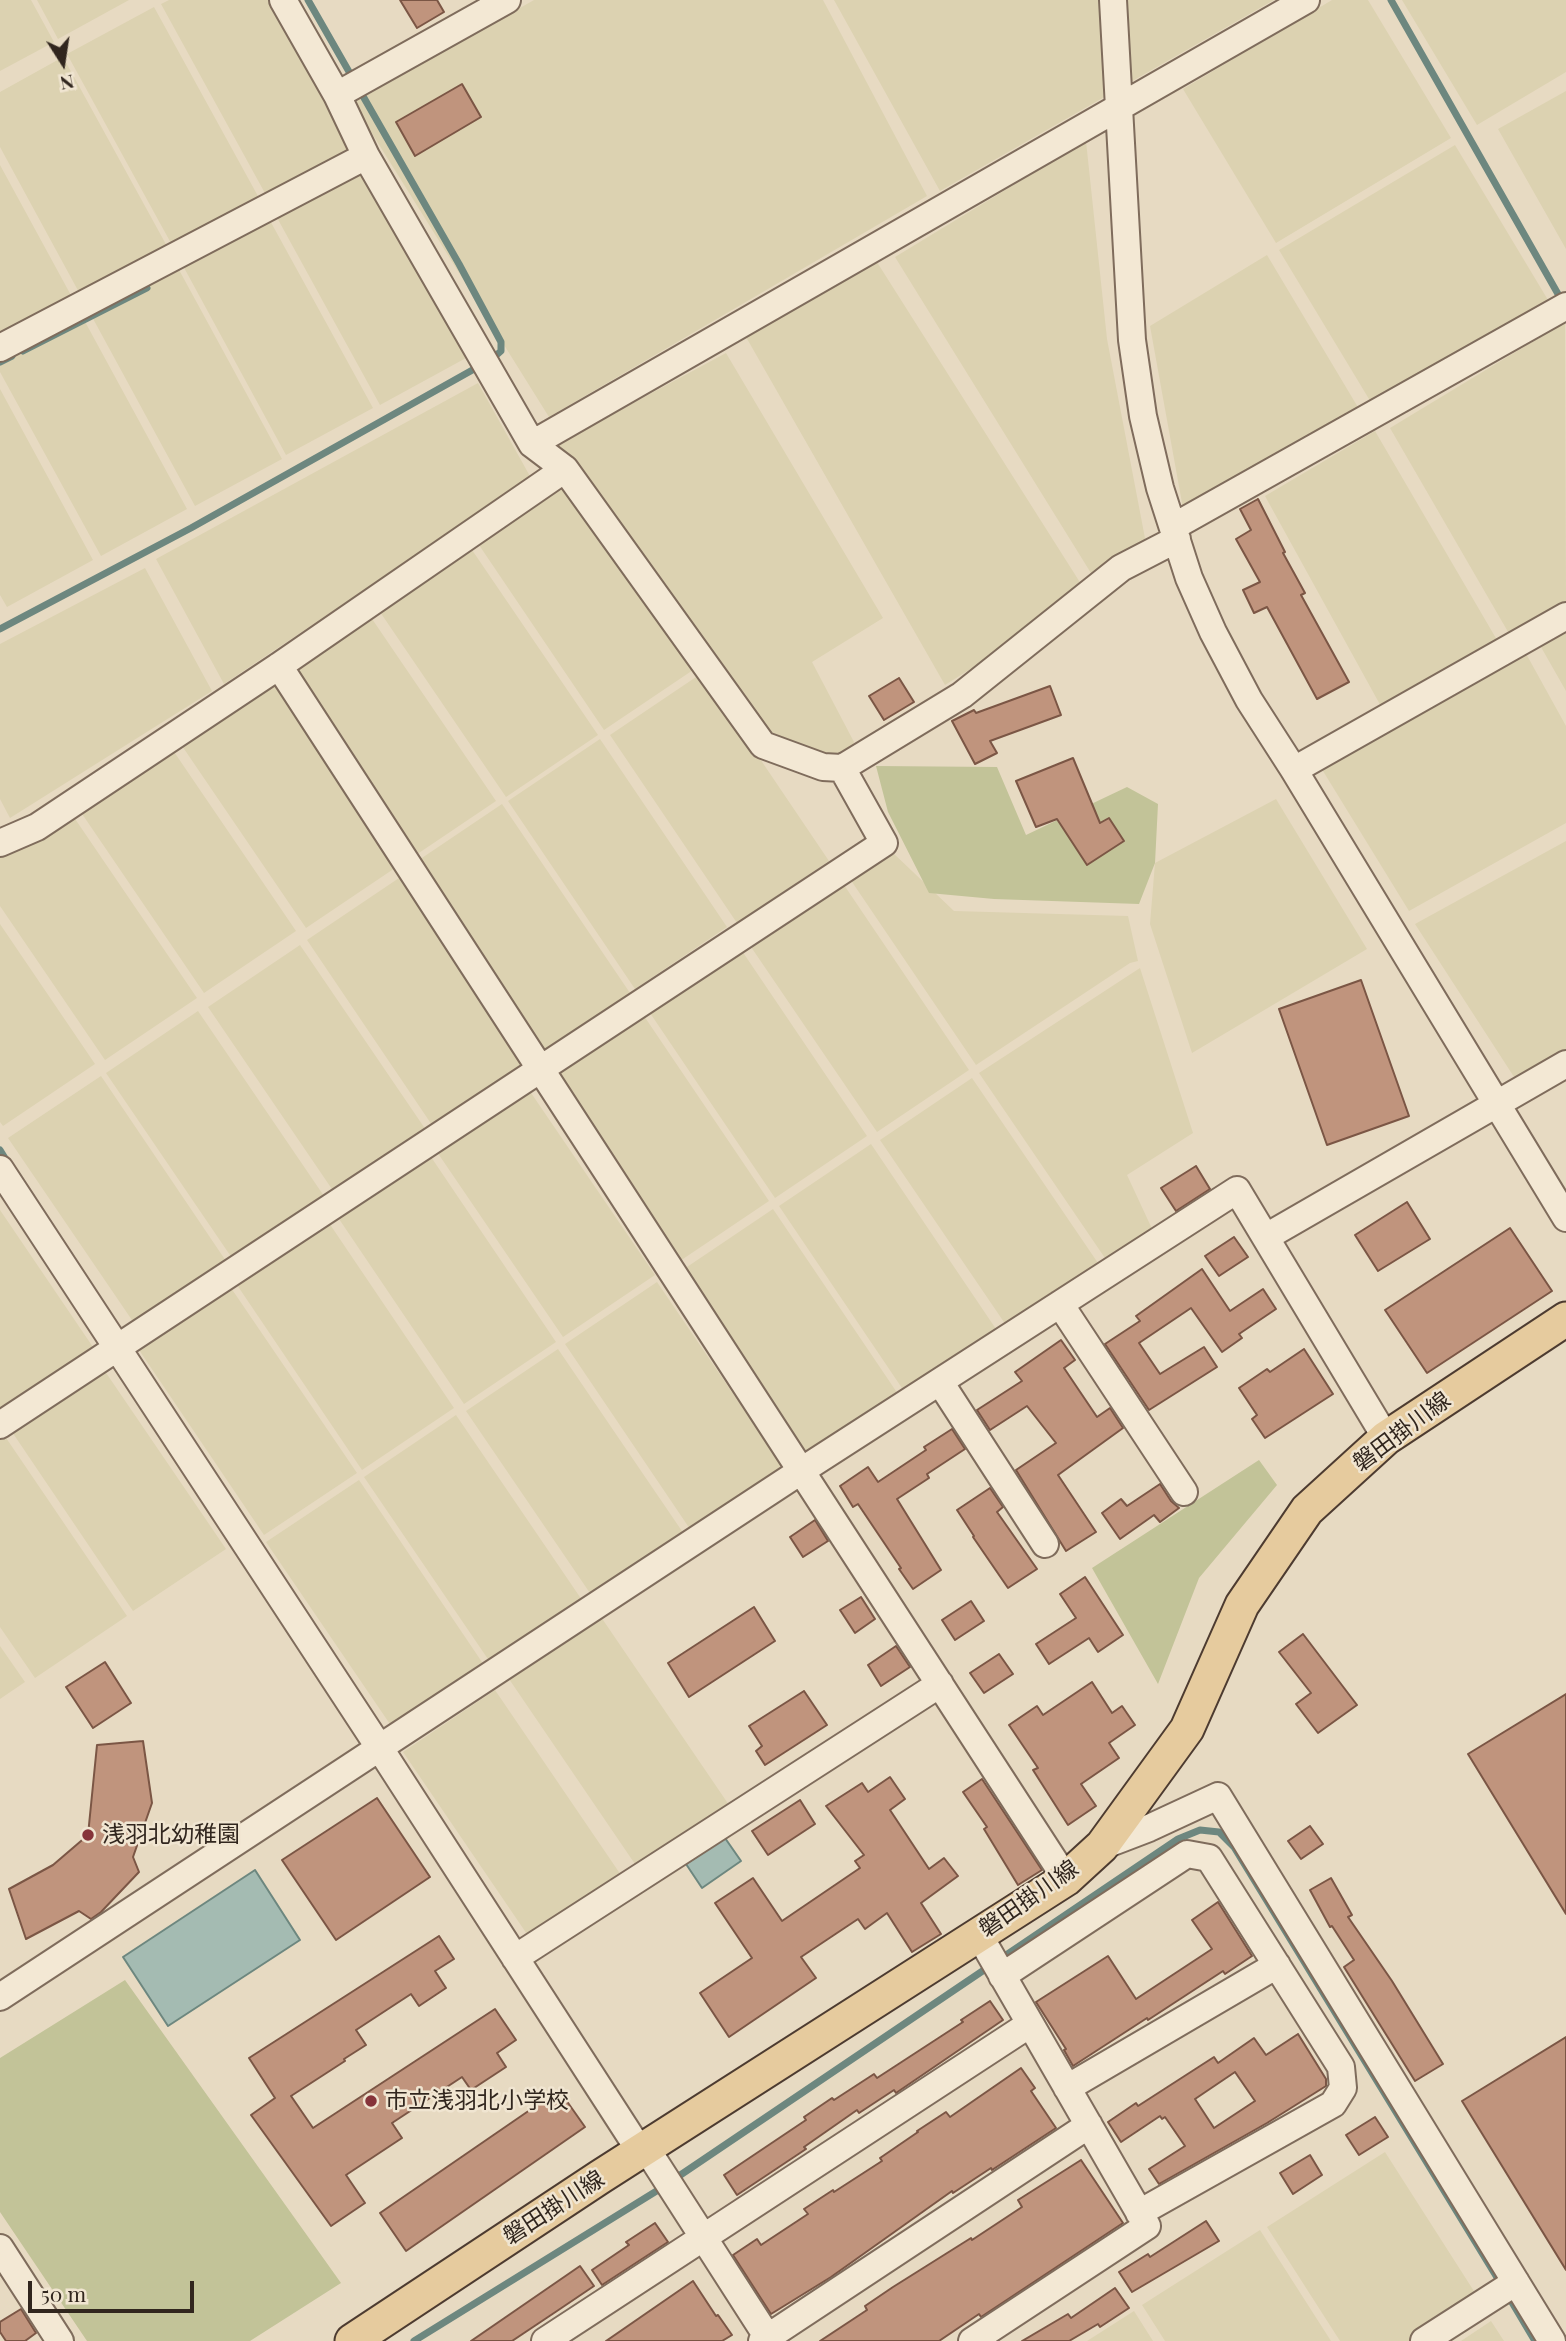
<!DOCTYPE html>
<html>
<head>
<meta charset="utf-8">
<style>
  body { margin:0 }
  #map { position:relative; width:1566px; height:2341px; overflow:hidden; background:#e7dac2; font-family:"Playfair Display",serif }
  canvas { display:block }
  .north { position:absolute; left:28px; top:28px; width:70px; height:70px; -webkit-text-stroke:5px #f0e5d1; paint-order:stroke; rotate:168deg; font-size:19px; font-weight:700; line-height:28px; text-align:center; color:#31261e }
  .north::after { content:''; display:block; margin:auto; width:24px; height:32px; background:#31261e; clip-path:polygon(50% 0,100% 100%,50% 72%,0 100%) }
  .scale { position:absolute; left:28px; top:2281px; width:166px; height:32px; box-sizing:border-box; border:4px solid #31261e; border-top:0; padding-left:9px; font-size:21px; line-height:24px; white-space:nowrap; color:#31261e; -webkit-text-stroke:5px #f0e5d1; paint-order:stroke }
</style>
</head>
<body>
<div id="map">
<canvas width="1566" height="2341"></canvas>
<div class="north">N</div>
<div class="scale">50 m</div>
</div>
<script>
const c = document.querySelector('canvas').getContext('2d');
c.lineJoin = 'round';
function fillPath(path, color) {
  c.fillStyle = color;
  c.fill(path, 'evenodd');
}
function toPath(rows) {
  const path = new Path2D();
  for (const r of rows) {
    path.moveTo(r[0], r[1]);
    for (let i = 2; i < r.length; i += 2) path.lineTo(r[i], r[i + 1]);
  }
  return path;
}
function strokePath(path, color, width, dash) {
  c.strokeStyle = color;
  c.lineWidth = width;
  c.lineCap = dash ? 'butt' : 'round';
  c.setLineDash(dash || []);
  c.stroke(path);
}
function write(font, color, halo, rows, align = 'center') {
  c.font = font + ' "Playfair Display","Noto Sans JP",serif';
  c.lineWidth = 5;
  c.setLineDash([]);
  c.textBaseline = 'middle';
  c.strokeStyle = halo;
  c.fillStyle = color;
  for (const [text, x, y, turn = 0] of rows) {
    c.save();
    c.translate(x, y);
    c.rotate((+turn || 0) * Math.PI / 180);
    c.textAlign = isNaN(turn) ? turn : align;
    if (halo) c.strokeText(text, 0, 0);
    c.fillText(text, 0, 0);
    c.restore();
  }
}
const farmland = toPath([
  [0,0,31,0,54,42,0,71],
  [37,0,129,0,58,39],
  [169,0,271,0,352,148,266,195,161,4],
  [534,0,823,0,927,196,549,417,353,103],
  [834,0,1274,0,940,191],
  [1332,0,1368,0,1451,138,1276,243,1183,89],
  [1402,0,1566,0,1566,72,1477,125],
  [154,7,259,198,172,245,67,54],
  [63,57,168,248,81,296,0,147,0,92],
  [1566,91,1566,249,1498,129],
  [1086,141,1107,339,1148,554,1099,586,895,257],
  [1455,145,1548,300,1372,404,1279,250],
  [0,165,73,299,0,339],
  [362,167,466,358,380,405,275,214],
  [268,217,373,408,286,455,182,264],
  [1267,255,1359,409,1184,514,1150,326],
  [875,259,1088,595,945,685,746,337],
  [178,268,282,459,195,506,91,315],
  [83,318,187,509,101,556,0,372,0,363],
  [1565,322,1566,604,1511,637,1390,428],
  [726,353,883,618,812,662,854,742,842,768,763,745,614,515,557,444],
  [478,383,531,478,224,684,156,559],
  [0,389,93,560,7,607,0,595],
  [1375,431,1497,640,1383,710,1265,496],
  [569,480,696,668,604,730,477,542],
  [470,547,598,735,506,797,378,609],
  [145,568,212,691,10,818,0,799,0,644],
  [368,613,496,801,404,863,276,675],
  [1566,624,1566,691,1537,640],
  [1519,641,1566,726,1566,823,1409,911,1315,758],
  [702,673,829,861,737,923,610,735],
  [270,678,398,866,306,928,178,740],
  [600,739,727,927,635,989,508,801],
  [168,743,296,931,204,993,76,805],
  [1276,799,1367,949,1192,1053,1150,924,1155,863],
  [502,804,630,993,537,1055,410,866],
  [69,810,197,998,105,1060,0,906,0,857],
  [1566,841,1566,1051,1516,1080,1415,924],
  [891,851,954,911,1128,916,1138,961,1130,963,976,1065,848,876],
  [399,878,526,1066,434,1128,307,940],
  [842,882,969,1070,877,1132,749,944],
  [0,924,95,1064,3,1126,0,1122],
  [300,945,428,1133,336,1195,208,1007],
  [740,948,867,1136,775,1198,648,1010],
  [1140,968,1193,1133,1127,1175,1154,1233,1107,1261,979,1073],
  [198,1011,326,1199,234,1261,106,1073],
  [642,1013,769,1201,677,1263,550,1075],
  [101,1076,228,1264,136,1326,8,1138],
  [972,1078,1100,1266,1008,1328,880,1140],
  [527,1087,655,1275,563,1337,435,1149],
  [871,1144,998,1332,906,1394,779,1206],
  [429,1154,556,1342,464,1404,337,1216],
  [773,1209,900,1397,808,1459,681,1271],
  [0,1210,97,1353,4,1415,0,1409],
  [327,1220,454,1408,362,1470,235,1282],
  [657,1282,785,1470,692,1532,565,1344],
  [229,1285,357,1473,264,1535,137,1347],
  [558,1349,686,1537,594,1599,466,1411],
  [98,1361,226,1549,133,1611,6,1423],
  [456,1415,584,1603,492,1665,364,1477],
  [0,1429,127,1616,35,1678,0,1627],
  [359,1480,486,1668,394,1730,266,1542],
  [601,1617,729,1805,637,1867,509,1679],
  [0,1646,25,1682,0,1699],
  [495,1690,623,1878,531,1940,403,1752],
  [1385,2152,1479,2299,1413,2341,1340,2341,1267,2227],
  [1260,2230,1331,2341,1165,2341,1142,2305],
  [1134,2311,1153,2341,1087,2341],
  [1491,2321,1504,2341,1461,2341]
]);
const green = toPath([
  [876,766,997,767,1026,835,1127,787,1158,804,1155,863,1139,904,994,899,929,893,888,812],
  [1259,1460,1277,1485,1199,1578,1158,1684,1092,1568],
  [125,1980,341,2283,250,2341,87,2341,0,2212,0,2058]
]);
const water = toPath([
  [725,1838,741,1861,702,1888,686,1864,725,1838],
  [255,1870,300,1940,168,2026,123,1957,255,1870]
]);
const stream = toPath([
  [1391,0,1562,301],
  [23,351,147,288],
  [0,362,12,356],
  [0,629,191,528,492,359,501,351,501,342,459,264,308,0],
  [0,1150,8,1163],
  [673,2180,1178,1839,1200,1830,1219,1832,1234,1847,1501,2284],
  [1507,2294,1535,2341],
  [414,2341,663,2187]
]);
const building = toPath([
  [400,0,437,0,444,12,417,28,400,0],
  [462,84,481,117,415,156,396,122,462,84],
  [1258,499,1285,552,1283,553,1305,593,1301,595,1349,682,1317,699,1267,607,1254,613,1243,590,1260,582,1236,539,1251,530,1240,509,1258,499],
  [899,678,914,702,884,720,869,696,899,678],
  [1050,686,1061,715,990,741,997,753,975,764,952,721,974,710,976,713,1050,686],
  [1073,758,1100,823,1109,818,1124,841,1087,865,1057,819,1036,827,1016,781,1073,758],
  [1361,980,1409,1116,1327,1145,1279,1009,1361,980],
  [1196,1166,1210,1189,1176,1211,1161,1188,1196,1166],
  [1407,1202,1430,1239,1378,1271,1355,1235,1407,1202],
  [1510,1228,1552,1291,1427,1373,1385,1310,1510,1228],
  [1234,1237,1248,1257,1219,1276,1205,1256,1234,1237],
  [1202,1269,1230,1311,1263,1289,1276,1309,1239,1334,1242,1338,1222,1352,1191,1308,1139,1343,1160,1374,1204,1347,1217,1367,1149,1410,1105,1344,1140,1321,1136,1316,1202,1269],
  [1061,1340,1075,1360,1064,1368,1097,1417,1110,1408,1123,1428,1058,1475,1096,1532,1066,1551,1016,1470,1056,1443,1027,1406,990,1430,977,1410,1022,1381,1015,1372,1061,1340],
  [1304,1349,1333,1394,1265,1438,1252,1419,1257,1415,1239,1388,1267,1369,1270,1372,1304,1349],
  [952,1429,965,1449,927,1474,929,1478,897,1499,941,1570,913,1589,899,1569,901,1568,858,1504,853,1507,840,1486,868,1467,878,1482,926,1450,924,1447,952,1429],
  [1160,1484,1171,1501,1179,1508,1160,1522,1154,1515,1120,1539,1102,1513,1121,1499,1127,1506,1160,1484],
  [990,1488,1003,1507,997,1512,1037,1569,1008,1588,973,1537,974,1536,957,1510,990,1488],
  [815,1520,828,1541,803,1557,790,1537,815,1520],
  [1085,1577,1123,1635,1098,1652,1089,1638,1049,1664,1036,1644,1076,1618,1060,1594,1085,1577],
  [861,1597,875,1619,855,1633,840,1610,861,1597],
  [971,1601,984,1621,955,1640,942,1620,971,1601],
  [754,1607,775,1641,689,1697,668,1663,754,1607],
  [1303,1634,1357,1705,1318,1733,1296,1704,1311,1693,1279,1652,1303,1634],
  [896,1646,910,1667,881,1686,868,1665,896,1646],
  [999,1654,1013,1674,984,1693,970,1673,999,1654],
  [105,1662,131,1703,93,1728,66,1687,105,1662],
  [1092,1682,1112,1713,1122,1706,1135,1725,1109,1743,1119,1758,1081,1784,1096,1806,1068,1825,1033,1770,1038,1768,1009,1725,1037,1706,1043,1715,1092,1682],
  [804,1691,827,1725,765,1765,756,1751,762,1746,749,1726,804,1691],
  [1566,1694,1566,1914,1468,1754,1566,1694],
  [143,1741,152,1803,133,1857,139,1872,101,1912,91,1919,79,1911,26,1939,9,1889,53,1865,88,1835,97,1745,143,1741],
  [890,1777,905,1799,890,1810,929,1869,944,1858,958,1876,921,1903,941,1934,912,1952,887,1913,865,1929,858,1919,801,1957,816,1978,729,2037,700,1993,752,1958,715,1903,753,1878,782,1921,860,1868,855,1861,864,1855,826,1806,862,1783,868,1792,890,1777],
  [982,1779,1042,1870,1018,1885,984,1829,987,1827,963,1792,982,1779],
  [377,1798,430,1877,336,1940,282,1860,377,1798],
  [800,1800,815,1824,768,1855,752,1831,800,1800],
  [1310,1826,1323,1844,1301,1859,1288,1841,1310,1826],
  [1331,1878,1352,1915,1348,1917,1392,1981,1443,2064,1415,2081,1344,1967,1354,1960,1332,1926,1330,1927,1310,1890,1331,1878],
  [1218,1902,1252,1956,1225,1974,1223,1971,1148,2020,1147,2018,1073,2066,1064,2050,1066,2049,1036,2002,1108,1956,1136,1999,1212,1949,1192,1920,1218,1902],
  [439,1936,454,1959,435,1971,446,1988,419,2006,411,1994,356,2030,366,2045,344,2059,345,2061,291,2096,313,2128,495,2009,516,2040,497,2053,506,2067,471,2090,462,2077,392,2123,402,2138,346,2175,365,2203,331,2226,251,2115,275,2098,249,2058,439,1936],
  [990,2001,1003,2020,896,2093,894,2090,859,2113,857,2110,804,2147,806,2149,737,2195,724,2175,806,2120,804,2117,832,2098,834,2100,874,2074,877,2078,963,2022,961,2020,990,2001],
  [1298,2034,1326,2079,1326,2086,1267,2123,1159,2184,1149,2169,1185,2146,1165,2117,1162,2119,1160,2116,1121,2142,1108,2122,1136,2103,1138,2106,1214,2057,1218,2063,1254,2038,1266,2055,1298,2034],
  [1235,2072,1255,2101,1214,2128,1195,2099,1235,2072],
  [1566,2037,1566,2270,1462,2101,1566,2037],
  [1021,2068,1035,2088,1031,2091,1056,2128,992,2170,991,2168,953,2193,952,2191,831,2277,771,2314,733,2255,757,2239,761,2245,808,2214,804,2209,833,2190,834,2192,882,2161,880,2158,918,2132,917,2131,946,2112,950,2117,1021,2068],
  [559,2090,585,2127,406,2251,380,2213,559,2090],
  [1375,2117,1388,2137,1359,2155,1346,2135,1375,2117],
  [1310,2155,1322,2175,1293,2194,1280,2173,1310,2155],
  [1081,2160,1123,2223,981,2317,979,2314,939,2341,820,2341,867,2310,865,2306,893,2287,971,2238,972,2240,1022,2207,1018,2200,1081,2160],
  [1206,2221,1219,2241,1132,2292,1119,2272,1148,2254,1150,2257,1206,2221],
  [655,2223,668,2242,602,2285,592,2270,629,2245,626,2242,655,2223],
  [580,2266,594,2286,554,2313,512,2341,471,2341,580,2266],
  [693,2281,716,2316,718,2315,732,2335,722,2341,606,2341,693,2281],
  [1115,2288,1129,2308,1100,2327,1098,2324,1069,2341,1022,2341,1068,2314,1071,2318,1115,2288],
  [21,2309,36,2333,25,2341,6,2341,0,2332,0,2322,21,2309]
]);
const minor = toPath([
  [283,0,337,95,366,156,532,444,565,469,763,745,823,767,842,768,962,695,1121,568,1177,539],
  [1113,0,1132,340,1143,416,1160,488,1189,578,1213,632,1249,700,1294,770,1566,1218],
  [337,95,507,0],
  [0,348,366,156],
  [532,444,1306,0],
  [1173,527,1566,306],
  [279,666,1066,1879],
  [1294,770,1566,616],
  [0,843,37,827,279,666,565,469],
  [0,1169,379,1747,640,2151],
  [1266,1237,1566,1064],
  [1060,1304,1184,1492],
  [940,1382,1045,1544],
  [0,1425,884,843,842,768],
  [1102,1846,1149,1828,1218,1796,1552,2341],
  [515,1958,940,1684],
  [1002,1976,1187,1854,1209,1858,1341,2067,1343,2088,1333,2104,1139,2213],
  [0,1997,801,1471,1237,1190,1386,1438],
  [1067,2088,1277,1965],
  [646,2148,770,2341],
  [0,2248,60,2341],
  [545,2341,1030,2024],
  [762,2341,1089,2125],
  [972,2341,1147,2226,979,1935],
  [1424,2341,1516,2282]
]);
const major = toPath([
  [352,2341,600,2177,1066,1879,1102,1846,1187,1729,1242,1605,1307,1510,1386,1438,1566,1319]
]);
const markers = [
  [88,1835,7,"#86343a"],
  [371,2101,7,"#86343a"]
];
const streetNames = [
  ["磐田掛川線",1402,1432,-37],
  ["磐田掛川線",1029,1899,-35],
  ["磐田掛川線",554,2208,-33]
];
const poiNames = [
  ["浅羽北幼稚園",102,1835],
  ["市立浅羽北小学校",385,2101]
];
fillPath(farmland, '#dcd2b1');
fillPath(green, '#c2c398');
fillPath(water, '#a4bbb2');
strokePath(water, '#6d877f', 2);
strokePath(stream, '#6d877f', 7);
fillPath(building, '#c0947d');
strokePath(building, '#7b5645', 2);
strokePath(minor, '#7f6c5c', 30);
strokePath(major, '#4d3b30', 37);
strokePath(minor, '#f3e8d4', 26);
strokePath(major, '#e6cb9e', 33);
for (const [x, y, r, color] of markers) {
  const dot = new Path2D();
  dot.arc(x, y, r, 0, 2 * Math.PI);
  c.fillStyle = color;
  c.fill(dot);
  strokePath(dot, '#f0e5d1', 2.5);
}
write('23px', '#31261e', '#f0e5d1', streetNames);
write('23px', '#31261e', '#f0e5d1', poiNames, 'left');
</script>
</body>
</html>
